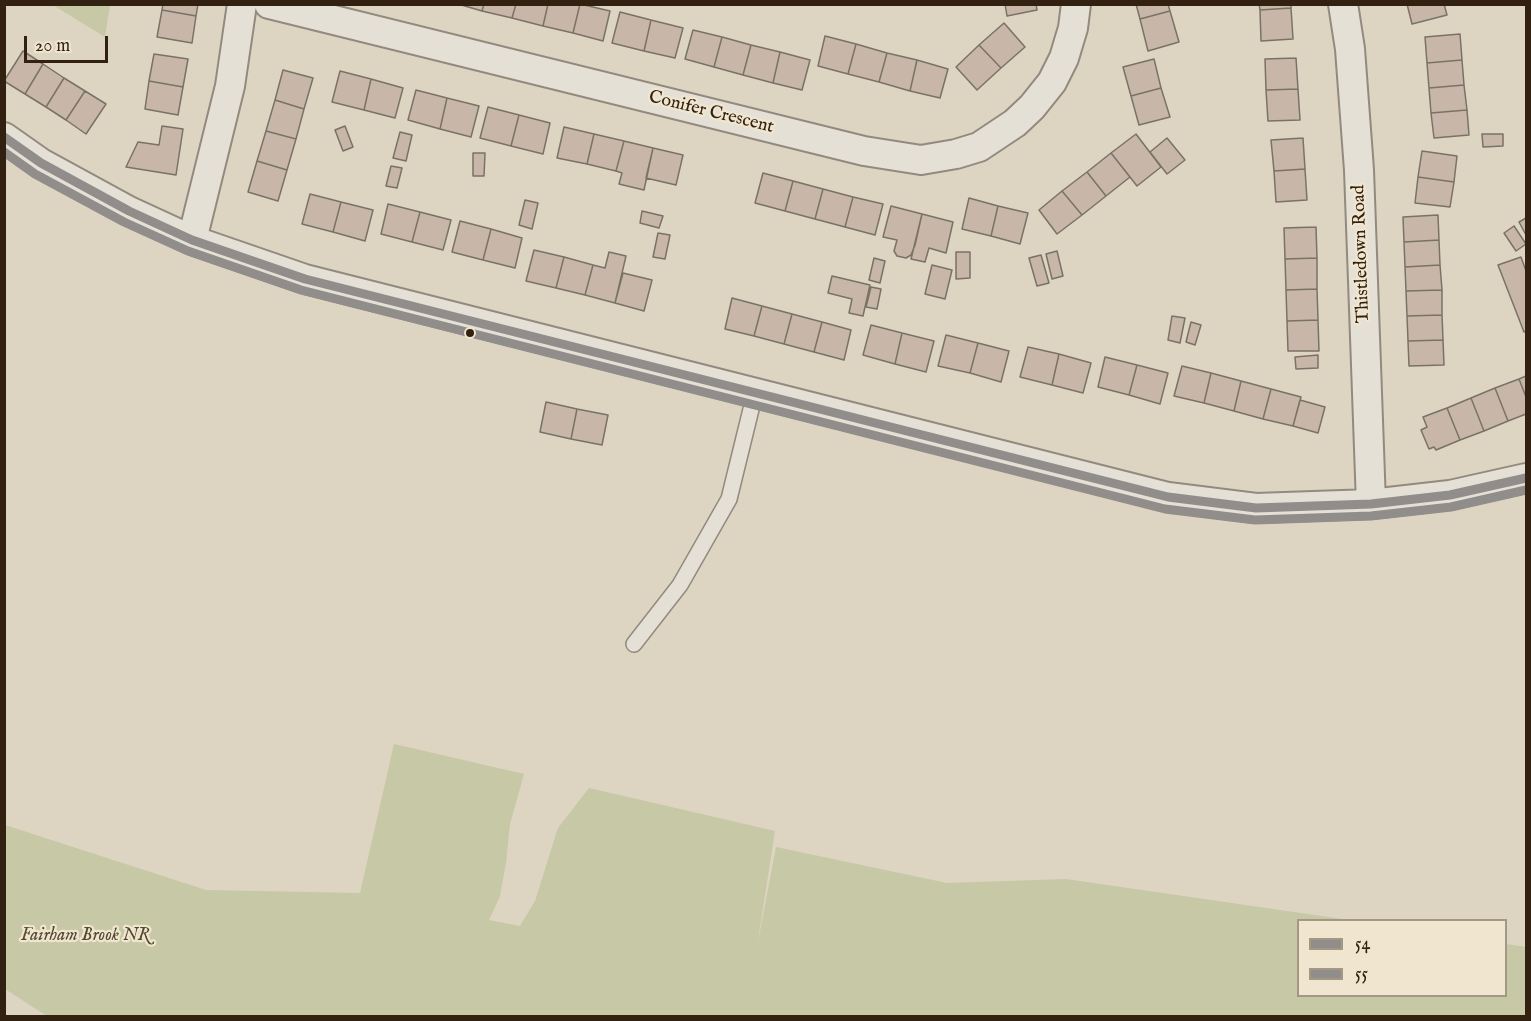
<!DOCTYPE html>
<html>
<head>
<meta charset="utf-8">
<style>
  body { margin:0 }
  #map { position:relative; width:1531px; height:1021px; overflow:hidden; background:#ddd4c2; font-family:"IM FELL English",serif }
  canvas { display:block }
  .frame { position:absolute; inset:0; border:6px solid #322111; pointer-events:none }
  .legend { position:absolute; left:1297px; top:919px; width:210px; height:78px; box-sizing:border-box; background:#f0e6d0; border:2px solid #a49784; margin:0; padding:8px 10px; list-style:none; font-size:18px; color:#322111 }
  .legend li { display:flex; align-items:center; gap:12px; height:30px }
  .legend b { width:30px; border:2px solid #a49784 }
  .scale { position:absolute; left:24px; top:36px; width:84px; height:27px; box-sizing:border-box; border:3px solid #322111; border-top:0; padding-left:8px; font-size:18px; line-height:21px; white-space:nowrap; color:#322111; -webkit-text-stroke:4px #f0e6d0; paint-order:stroke }
</style>
</head>
<body>
<div id="map">
<canvas width="1531" height="1021"></canvas>
<div class="frame"></div>
<ul class="legend">
<li><b style="height:8px;background:#918d8b"></b>54</li>
<li><b style="height:8px;background:#918d8b"></b>55</li>
</ul>
<div class="scale">20 m</div>
</div>
<script>
const c = document.querySelector('canvas').getContext('2d');
c.lineJoin = 'round';
function fillPath(path, color) {
  c.fillStyle = color;
  c.fill(path, 'evenodd');
}
function toPath(rows) {
  const path = new Path2D();
  for (const r of rows) {
    path.moveTo(r[0], r[1]);
    for (let i = 2; i < r.length; i += 2) path.lineTo(r[i], r[i + 1]);
  }
  return path;
}
function strokePath(path, color, width, dash) {
  c.strokeStyle = color;
  c.lineWidth = width;
  c.lineCap = dash ? 'butt' : 'round';
  c.setLineDash(dash || []);
  c.stroke(path);
}
function write(font, color, halo, rows, align = 'center') {
  c.font = font + ' "IM FELL English",serif';
  c.lineWidth = 4.5;
  c.setLineDash([]);
  c.textBaseline = 'middle';
  c.strokeStyle = halo;
  c.fillStyle = color;
  for (const [text, x, y, turn = 0] of rows) {
    c.save();
    c.translate(x, y);
    c.rotate((+turn || 0) * Math.PI / 180);
    c.textAlign = isNaN(turn) ? turn : align;
    if (halo) c.strokeText(text, 0, 0);
    c.fillText(text, 0, 0);
    c.restore();
  }
}
const green = toPath([
  [53,5,110,5,105,37],
  [394,744,524,774,510,824,506,863,500,896,489,920,520,926,535,901,558,828,589,788,775,831,757,947,776,847,947,883,1066,879,1349,920,1298,920,1298,996,1506,996,1506,944,1526,947,1526,1016,47,1016,5,989,5,825,206,890,360,893]
]);
const building = toPath([
  [163,4,198,4,196,16,162,10,163,4],
  [458,4,484,4,482,11,458,4],
  [484,4,516,4,512,18,482,11,484,4],
  [516,4,548,4,543,26,512,18,516,4],
  [548,4,580,4,573,33,543,26,548,4],
  [580,4,610,11,603,41,573,33,580,4],
  [1005,4,1036,4,1037,10,1007,16,1005,4],
  [1136,4,1168,4,1170,11,1140,19,1136,4],
  [1259,4,1291,4,1291,8,1260,10,1259,4],
  [1407,4,1444,4,1447,15,1412,24,1407,4],
  [1291,8,1293,39,1261,41,1260,10,1291,8],
  [162,10,196,16,192,43,157,37,162,10],
  [1170,11,1179,42,1148,51,1140,19,1170,11],
  [620,12,651,20,644,51,612,43,620,12],
  [651,20,683,28,675,58,644,51,651,20],
  [1004,23,1025,47,1001,68,979,45,1004,23],
  [693,30,722,37,714,67,685,59,693,30],
  [1460,34,1462,60,1427,63,1425,37,1460,34],
  [825,36,856,44,848,74,818,66,825,36],
  [722,37,751,45,743,75,714,67,722,37],
  [856,44,887,53,879,82,848,74,856,44],
  [751,45,780,52,773,83,743,75,751,45],
  [979,45,1001,68,977,90,956,67,979,45],
  [23,51,43,64,25,94,4,81,23,51],
  [780,52,810,60,802,90,773,83,780,52],
  [887,53,917,60,910,91,879,82,887,53],
  [154,54,188,59,183,87,149,81,154,54],
  [1296,58,1298,89,1266,90,1265,59,1296,58],
  [1154,59,1161,88,1131,96,1123,67,1154,59],
  [917,60,948,69,940,98,910,91,917,60],
  [1462,60,1464,85,1429,88,1427,63,1462,60],
  [43,64,64,78,46,107,25,94,43,64],
  [283,70,313,78,304,109,275,100,283,70],
  [340,71,371,79,364,110,332,102,340,71],
  [64,78,85,91,66,120,46,107,64,78],
  [371,79,403,88,395,118,364,110,371,79],
  [149,81,183,87,178,115,145,109,149,81],
  [1464,85,1467,110,1431,113,1429,88,1464,85],
  [1161,88,1170,117,1139,125,1131,96,1161,88],
  [1298,89,1300,120,1268,121,1266,90,1298,89],
  [416,90,447,98,440,129,408,120,416,90],
  [85,91,106,104,86,134,66,120,85,91],
  [447,98,479,106,471,137,440,129,447,98],
  [275,100,304,109,296,139,266,131,275,100],
  [488,107,519,115,511,146,480,138,488,107],
  [1467,110,1469,135,1434,138,1431,113,1467,110],
  [519,115,550,123,543,154,511,146,519,115],
  [162,126,183,129,176,175,126,167,138,142,159,145,162,126],
  [345,126,353,147,343,151,335,130,345,126],
  [564,127,594,134,587,164,557,158,564,127],
  [266,131,296,139,287,170,257,161,266,131],
  [400,132,412,135,406,161,393,158,400,132],
  [594,134,624,141,616,171,587,164,594,134],
  [1136,134,1161,167,1137,186,1111,153,1136,134],
  [1482,134,1503,134,1503,146,1483,147,1482,134],
  [1167,138,1185,160,1167,174,1150,152,1167,138],
  [1303,138,1305,169,1274,171,1271,140,1303,138],
  [624,141,653,148,644,190,619,184,622,173,616,171,624,141],
  [653,148,683,155,676,185,646,178,653,148],
  [1422,151,1457,156,1454,182,1418,177,1422,151],
  [473,153,485,153,484,176,473,176,473,153],
  [1111,153,1130,177,1106,196,1087,172,1111,153],
  [257,161,287,170,278,201,248,192,257,161],
  [391,166,402,168,397,188,386,186,391,166],
  [1305,169,1307,200,1276,202,1274,171,1305,169],
  [1087,172,1106,196,1082,215,1062,191,1087,172],
  [763,173,793,181,785,211,755,203,763,173],
  [1418,177,1454,182,1450,207,1415,203,1418,177],
  [793,181,823,189,815,219,785,211,793,181],
  [823,189,853,197,845,227,815,219,823,189],
  [1062,191,1082,215,1057,234,1039,210,1062,191],
  [310,194,341,202,333,232,302,224,310,194],
  [853,197,883,204,875,235,845,227,853,197],
  [969,198,998,206,991,236,962,229,969,198],
  [525,200,538,203,532,229,519,225,525,200],
  [341,202,373,210,365,241,333,232,341,202],
  [388,204,420,212,412,242,381,234,388,204],
  [891,206,922,214,915,245,911,255,906,258,897,256,894,251,897,240,883,237,891,206],
  [998,206,1028,213,1020,244,991,236,998,206],
  [642,211,663,216,659,228,640,223,642,211],
  [420,212,451,220,443,250,412,242,420,212],
  [922,214,953,222,946,253,929,248,925,262,911,259,922,214],
  [1438,215,1439,240,1404,242,1403,217,1438,215],
  [1526,218,1526,235,1519,222,1526,218],
  [460,221,491,229,483,260,452,252,460,221],
  [1514,226,1526,244,1516,251,1504,233,1514,226],
  [1316,227,1317,258,1285,259,1284,228,1316,227],
  [491,229,522,238,515,268,483,260,491,229],
  [658,233,670,235,665,259,653,257,658,233],
  [1439,240,1440,265,1405,267,1404,242,1439,240],
  [534,250,564,257,556,288,526,281,534,250],
  [1057,251,1063,276,1052,279,1046,254,1057,251],
  [609,252,626,256,615,303,585,295,593,265,605,268,609,252],
  [956,252,970,252,970,278,956,279,956,252],
  [1041,255,1049,283,1037,286,1029,258,1041,255],
  [564,257,593,265,585,295,556,288,564,257],
  [1521,257,1526,271,1526,331,1524,332,1498,265,1521,257],
  [874,258,885,261,880,283,869,280,874,258],
  [1317,258,1317,289,1286,290,1285,259,1317,258],
  [932,265,952,270,945,299,925,294,932,265],
  [1440,265,1442,290,1406,291,1405,267,1440,265],
  [623,273,652,280,644,311,615,303,623,273],
  [832,276,870,285,863,316,849,313,852,299,828,293,832,276],
  [871,287,881,289,877,309,866,307,871,287],
  [1317,289,1318,320,1287,321,1286,290,1317,289],
  [1442,290,1442,315,1407,316,1406,291,1442,290],
  [732,298,762,306,754,336,725,329,732,298],
  [762,306,792,314,784,344,754,336,762,306],
  [792,314,822,322,814,352,784,344,792,314],
  [1442,315,1443,340,1408,341,1407,316,1442,315],
  [1172,316,1185,318,1180,343,1168,340,1172,316],
  [1318,320,1319,351,1288,351,1287,321,1318,320],
  [822,322,851,330,844,360,814,352,822,322],
  [1191,322,1201,325,1195,345,1186,342,1191,322],
  [871,325,902,333,895,364,863,355,871,325],
  [902,333,934,341,926,372,895,364,902,333],
  [946,335,978,343,970,373,938,366,946,335],
  [1443,340,1444,365,1409,366,1408,341,1443,340],
  [978,343,1009,351,1001,382,970,373,978,343],
  [1028,347,1059,354,1052,385,1020,377,1028,347],
  [1059,354,1091,363,1083,393,1052,385,1059,354],
  [1318,355,1318,368,1296,369,1295,357,1318,355],
  [1105,357,1137,365,1129,395,1098,387,1105,357],
  [1137,365,1168,373,1160,404,1129,395,1137,365],
  [1182,366,1211,373,1204,403,1174,396,1182,366],
  [1211,373,1241,381,1234,411,1204,403,1211,373],
  [1526,376,1526,397,1519,379,1526,376],
  [1519,379,1526,397,1526,414,1508,421,1495,388,1519,379],
  [1241,381,1271,389,1263,419,1234,411,1241,381],
  [1495,388,1508,421,1484,431,1471,398,1495,388],
  [1271,389,1301,397,1293,426,1263,419,1271,389],
  [1471,398,1484,431,1460,440,1447,408,1471,398],
  [1300,400,1325,407,1318,433,1293,426,1300,400],
  [546,402,577,409,571,439,540,432,546,402],
  [1447,408,1460,440,1436,450,1434,447,1429,449,1421,430,1427,427,1423,417,1447,408],
  [577,409,608,415,602,445,571,439,577,409]
]);
const service = toPath([
  [634,644,680,585,729,499,755,393]
]);
const minor = toPath([
  [269,4,864,151,921,160,956,154,979,147,1015,123,1032,107,1052,82,1064,58,1073,28,1076,4],
  [1343,4,1350,49,1359,170,1371,504],
  [4,137,41,163,129,211,192,240,305,279,1168,497,1256,508,1371,504,1450,495,1526,478],
  [192,240,230,86,242,4]
]);
const bus1 = toPath([
  [4,137,41,163,129,211,192,240,305,279,1168,497,1256,508,1371,504,1450,495,1526,478]
]);
const bus2 = toPath([
  [4,152,35,174,124,222,188,251,301,290,1165,509,1255,520,1371,516,1451,507,1526,490]
]);
const markers = [
  [470,333,5,"#322111"]
];
const streetNames = [
  ["Conifer Crescent",711,113,14],
  ["Thistledown Road",1362,254,-92]
];
const parkNames = [
  ["Fairham Brook NR",85,936]
];
fillPath(green, '#c6c8a6');
fillPath(building, '#c8b7a8');
strokePath(building, '#797267', 1.5);
strokePath(service, '#928a7e', 18);
strokePath(minor, '#928a7e', 32);
strokePath(service, '#e5e0d6', 15);
strokePath(minor, '#e5e0d6', 28);
strokePath(bus1, '#918d8b', 9);
strokePath(bus2, '#918d8b', 9);
for (const [x, y, r, color] of markers) {
  const dot = new Path2D();
  dot.arc(x, y, r, 0, 2 * Math.PI);
  c.fillStyle = color;
  c.fill(dot);
  strokePath(dot, '#f0e6d0', 2);
}
write('18px', '#322111', '#f0e6d0', streetNames);
write('italic 18px', '#524830', '#f0e6d0', parkNames);
</script>
</body>
</html>
